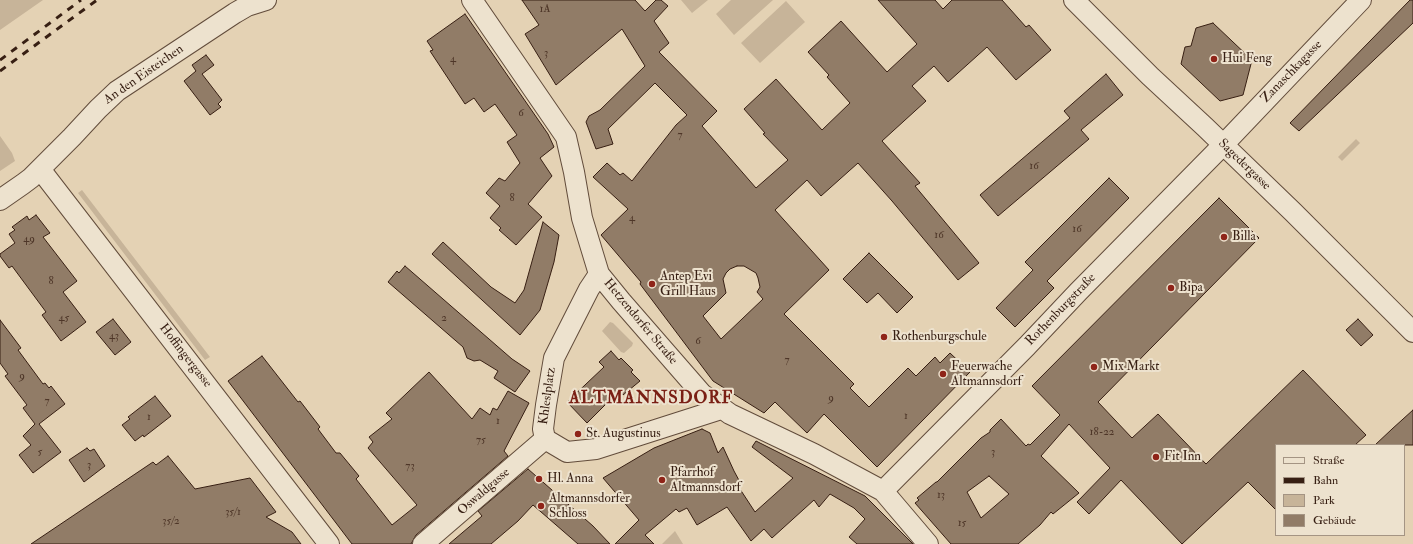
<!DOCTYPE html>
<html>
<head>
<meta charset="utf-8">
<style>
  body { margin:0 }
  #map { position:relative; width:1413px; height:544px; overflow:hidden; background:#e4d2b4; font-family:"IM FELL Double Pica",serif }
  canvas { display:block }
  .legend { position:absolute; left:1275px; top:444px; width:130px; height:92px; box-sizing:border-box; background:#ede2ce; border:1px solid #a49483; margin:0; padding:5px 7px; list-style:none; font-size:12px; color:#371f13 }
  .legend li { display:flex; align-items:center; gap:8px; height:20px }
  .legend b { width:20px; border:1px solid #a49483 }
</style>
</head>
<body>
<div id="map">
<canvas width="1413" height="544"></canvas>
<ul class="legend">
<li><b style="height:5px;background:#ede2ce"></b>Straße</li>
<li><b style="height:5px;background:#371f13"></b>Bahn</li>
<li><b style="height:11px;background:#c7b499"></b>Park</li>
<li><b style="height:11px;background:#917c67"></b>Gebäude</li>
</ul>
</div>
<script>
const c = document.querySelector('canvas').getContext('2d');
c.lineJoin = 'round';
function fillPath(path, color) {
  c.fillStyle = color;
  c.fill(path, 'evenodd');
}
function toPath(rows) {
  const path = new Path2D();
  for (const r of rows) {
    path.moveTo(r[0], r[1]);
    for (let i = 2; i < r.length; i += 2) path.lineTo(r[i], r[i + 1]);
  }
  return path;
}
function strokePath(path, color, width, dash) {
  c.strokeStyle = color;
  c.lineWidth = width;
  c.lineCap = dash ? 'butt' : 'round';
  c.setLineDash(dash || []);
  c.stroke(path);
}
function write(font, color, halo, rows, align = 'center') {
  c.font = font + ' "IM FELL Double Pica",serif';
  c.lineWidth = 4;
  c.setLineDash([]);
  c.textBaseline = 'middle';
  c.strokeStyle = halo;
  c.fillStyle = color;
  for (const [text, x, y, turn = 0] of rows) {
    c.save();
    c.translate(x, y);
    c.rotate((+turn || 0) * Math.PI / 180);
    c.textAlign = isNaN(turn) ? turn : align;
    if (halo) c.strokeText(text, 0, 0);
    c.fillText(text, 0, 0);
    c.restore();
  }
}
const green = toPath([
  [0,0,43,0,0,30],
  [681,0,708,0,692,13],
  [731,0,773,0,734,35,716,14],
  [786,1,805,22,760,63,741,43],
  [0,136,12,153,15,161,0,171],
  [1356,139,1360,143,1342,161,1338,157],
  [82,190,210,357,205,360,78,193],
  [610,322,613,323,633,343,632,346,624,353,621,352,602,331],
  [675,531,683,544,662,544]
]);
const building = toPath([
  [522,0,635,0,645,11,656,0,661,0,668,6,654,21,669,43,659,52,717,111,702,126,756,188,788,160,763,134,765,133,744,109,776,79,822,130,850,103,827,77,829,75,808,52,841,21,887,72,917,44,878,0,935,0,943,9,952,0,1002,0,1026,27,1029,25,1051,50,1016,80,987,47,948,82,934,66,912,86,926,101,882,141,920,183,915,186,979,263,958,280,892,201,858,163,821,196,807,180,775,210,829,270,784,314,854,384,850,388,869,407,908,368,916,376,935,357,940,363,950,353,970,372,877,467,824,414,807,433,775,402,764,413,713,381,640,284,641,282,601,235,628,209,593,177,607,163,620,175,623,173,632,181,676,125,687,115,655,83,608,129,613,144,596,149,586,122,589,116,600,110,645,66,622,29,556,85,525,34,539,25,522,0],
  [737,266,744,266,756,273,758,278,760,287,757,292,763,299,721,339,703,316,726,293,723,279,726,273,730,269,737,266],
  [1410,0,1413,0,1413,23,1299,131,1290,123,1410,0],
  [465,14,548,134,554,147,540,158,552,176,528,204,542,217,516,245,499,230,501,228,490,218,500,206,486,193,499,178,505,181,520,163,507,142,517,135,495,104,484,112,474,98,465,104,430,51,433,50,427,41,465,14],
  [1213,23,1252,60,1243,95,1220,101,1181,64,1185,47,1191,46,1196,28,1213,23],
  [206,55,214,65,202,74,222,100,218,104,221,107,210,115,184,81,196,71,192,65,206,55],
  [1106,74,1123,95,1081,130,1089,139,998,216,980,195,1070,118,1064,111,1106,74],
  [1109,178,1129,198,1047,281,1054,288,1015,327,996,308,1033,270,1025,262,1109,178],
  [1219,198,1259,238,1098,402,1132,438,1158,414,1206,464,1303,370,1366,435,1355,445,1276,445,1276,510,1248,482,1182,544,1121,480,1089,514,1077,502,1110,468,1069,424,1041,456,1079,493,1053,514,1051,512,1040,525,1018,544,951,544,915,503,919,500,917,498,936,482,937,482,981,438,990,432,990,430,1001,419,1026,446,1028,444,1030,445,1060,415,1032,386,1219,198],
  [989,476,1009,494,981,518,967,492,989,476],
  [36,215,50,233,43,237,77,281,63,292,86,322,61,341,42,315,46,312,12,266,9,268,0,256,0,254,15,243,9,234,15,230,12,227,27,216,29,220,36,215],
  [543,222,559,235,554,262,540,310,520,335,432,254,443,242,491,287,515,303,524,290,543,222],
  [869,253,913,297,897,313,878,293,867,303,843,279,869,253],
  [405,266,512,359,530,371,515,392,494,378,498,371,480,360,474,361,467,358,463,347,388,282,397,271,399,273,405,266],
  [113,319,131,342,115,355,96,332,113,319],
  [1358,319,1373,335,1361,346,1346,330,1358,319],
  [0,320,21,348,18,350,43,384,45,383,49,388,51,386,65,404,39,424,61,452,33,473,19,455,31,445,23,436,35,424,23,408,27,405,5,376,8,374,0,363,0,320],
  [611,351,619,360,621,358,633,370,631,372,640,381,623,395,619,391,587,423,567,402,604,367,599,362,611,351],
  [262,356,298,402,300,401,320,427,318,429,336,453,340,453,359,476,356,479,392,525,417,505,368,448,373,442,369,437,392,419,386,413,429,372,472,419,480,408,490,415,493,408,497,410,508,391,529,403,504,451,508,456,416,535,411,544,352,544,228,381,262,356],
  [155,396,171,416,144,437,143,435,135,441,122,425,130,419,128,417,155,396],
  [1413,410,1413,445,1375,445,1392,429,1413,410],
  [702,429,710,433,718,453,723,447,734,471,741,484,738,486,755,512,793,478,752,447,756,441,865,496,913,544,857,544,849,537,865,519,854,508,830,494,819,507,814,500,772,538,764,529,751,541,727,507,697,525,687,508,679,512,676,509,645,535,654,544,615,544,639,520,603,478,654,448,702,429],
  [87,448,90,451,94,449,105,466,84,482,69,460,87,448],
  [168,456,195,489,250,478,276,512,266,517,292,532,301,544,31,544,153,462,156,465,168,456],
  [528,469,593,526,610,544,578,544,533,505,518,521,491,544,449,544,482,516,478,511,528,469]
]);
const minor = toPath([
  [472,0,566,137,574,172,582,218,599,274,621,301,702,394,730,414,814,454,883,491,928,544],
  [1074,0,1150,76,1205,127,1293,212,1413,332],
  [40,169,329,544],
  [0,200,23,184,31,178,72,137,98,109,117,91,235,13,247,6,266,0],
  [545,439,567,452,596,449,721,409],
  [545,439,543,429,546,405,554,358,589,289,599,274],
  [883,491,1027,346,1078,292,1223,145,1361,0],
  [423,544,545,439]
]);
const rail = toPath([
  [0,60,81,0],
  [0,71,97,0]
]);
const markers = [
  [1214,59,4,"#8f2418"],
  [1224,237,4,"#8f2418"],
  [652,284,4,"#8f2418"],
  [1171,288,4,"#8f2418"],
  [884,337,4,"#8f2418"],
  [1094,367,4,"#8f2418"],
  [943,374,4,"#8f2418"],
  [578,434,4,"#8f2418"],
  [1156,457,4,"#8f2418"],
  [539,479,4,"#8f2418"],
  [662,480,4,"#8f2418"],
  [541,506,4,"#8f2418"]
];
const numberNames = [
  ["1A",545,10],
  ["3",546,54],
  ["4",453,60],
  ["6",521,114],
  ["7",680,136],
  ["16",1034,167],
  ["8",512,199],
  ["4",632,219],
  ["16",1077,230],
  ["16",939,236],
  ["49",29,240],
  ["8",51,282],
  ["45",64,319],
  ["2",444,319],
  ["43",114,337],
  ["6",698,342],
  ["7",787,361],
  ["9",22,377],
  ["9",831,399],
  ["7",47,402],
  ["1",906,417],
  ["1",149,418],
  ["1",498,422],
  ["18-22",1102,433],
  ["75",481,441],
  ["5",40,453],
  ["3",993,453],
  ["3",89,466],
  ["73",410,467],
  ["13",941,496],
  ["35/1",233,513],
  ["35/2",171,522],
  ["15",962,524]
];
const poiNames = [
  ["Hui Feng",1222,59],
  ["Billa",1232,237],
  ["Antep Evi",660,277],
  ["Grill Haus",660,292],
  ["Bipa",1179,288],
  ["Rothenburgschule",892,337],
  ["Feuerwache",951,367],
  ["Altmannsdorf",951,382],
  ["Mix Markt",1102,367],
  ["St. Augustinus",586,434],
  ["Fit Inn",1164,457],
  ["Pfarrhof",670,473],
  ["Altmannsdorf",670,488],
  ["Hl. Anna",547,479],
  ["Altmannsdorfer",549,499],
  ["Schloss",549,514]
];
const streetNames = [
  ["Zanaschkagasse",1292,72,-46],
  ["An den Eisteichen",144,75,-35],
  ["Sagedergasse",1244,165,44],
  ["Rothenburgstraße",1061,310,-46],
  ["Hetzendorfer Straße",640,322,50],
  ["Hoffingergasse",185,356,52],
  ["Khleslplatz",548,396,-82],
  ["Oswaldgasse",484,492,-41]
];
const districtNames = [
  ["ALTMANNSDORF",651,399]
];
fillPath(green, '#c7b499');
fillPath(building, '#917c67');
strokePath(building, '#371f13', 1);
strokePath(minor, '#624c3b', 22);
strokePath(minor, '#ede2ce', 20);
strokePath(rail, '#371f13', 3, [7, 7]);
for (const [x, y, r, color] of markers) {
  const dot = new Path2D();
  dot.arc(x, y, r, 0, 2 * Math.PI);
  c.fillStyle = color;
  c.fill(dot);
  strokePath(dot, '#ede2ce', 1.5);
}
write('11px', '#4e3628', null, numberNames);
write('13px', '#371f13', '#ede2ce', poiNames, 'left');
write('13px', '#371f13', '#ede2ce', streetNames);
c.letterSpacing = '1px';
write('bold 17px', '#7a1f14', '#ede2ce', districtNames);
c.letterSpacing = '0px';
</script>
</body>
</html>
